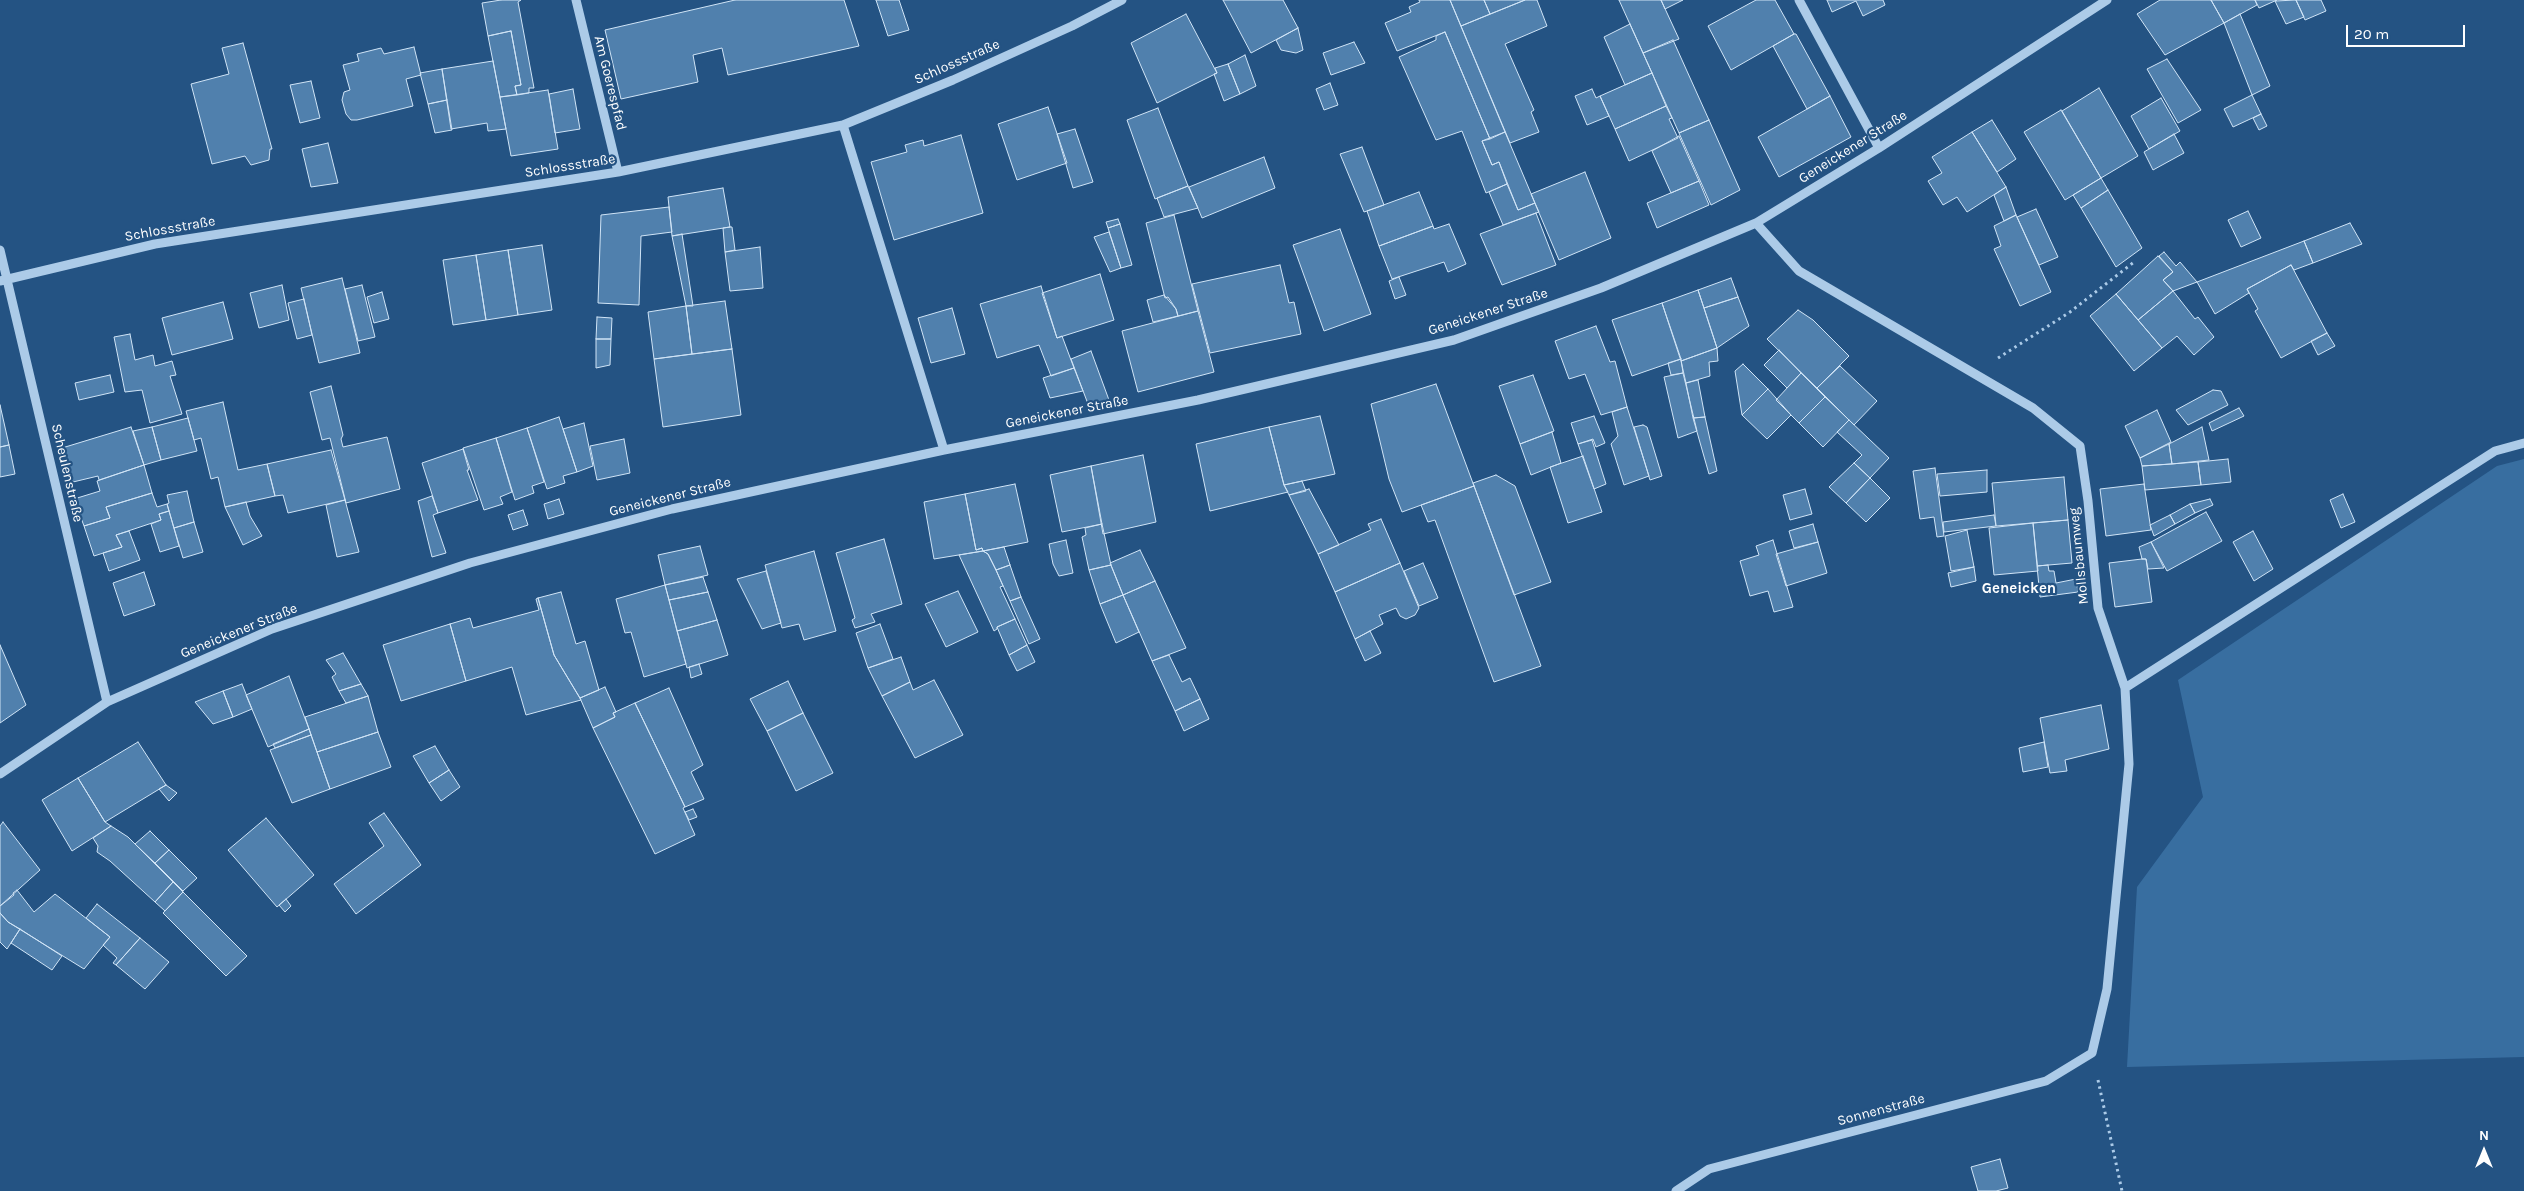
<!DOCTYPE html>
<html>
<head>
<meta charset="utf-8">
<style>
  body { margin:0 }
  #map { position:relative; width:2524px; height:1191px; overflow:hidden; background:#245383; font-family:Karla,sans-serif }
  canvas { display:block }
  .north { position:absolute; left:2459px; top:1126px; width:50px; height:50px; -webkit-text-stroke:4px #245383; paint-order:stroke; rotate:0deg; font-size:14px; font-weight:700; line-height:20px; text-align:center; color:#fff }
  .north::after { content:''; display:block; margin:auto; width:18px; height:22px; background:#fff; clip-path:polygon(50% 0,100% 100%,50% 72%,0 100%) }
  .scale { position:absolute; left:2346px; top:25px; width:119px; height:22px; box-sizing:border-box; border:2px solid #fff; border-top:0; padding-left:6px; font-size:15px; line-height:18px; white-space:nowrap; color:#fff; -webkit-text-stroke:4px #245383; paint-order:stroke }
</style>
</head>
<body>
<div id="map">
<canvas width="2524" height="1191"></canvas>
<div class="north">N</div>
<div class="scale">20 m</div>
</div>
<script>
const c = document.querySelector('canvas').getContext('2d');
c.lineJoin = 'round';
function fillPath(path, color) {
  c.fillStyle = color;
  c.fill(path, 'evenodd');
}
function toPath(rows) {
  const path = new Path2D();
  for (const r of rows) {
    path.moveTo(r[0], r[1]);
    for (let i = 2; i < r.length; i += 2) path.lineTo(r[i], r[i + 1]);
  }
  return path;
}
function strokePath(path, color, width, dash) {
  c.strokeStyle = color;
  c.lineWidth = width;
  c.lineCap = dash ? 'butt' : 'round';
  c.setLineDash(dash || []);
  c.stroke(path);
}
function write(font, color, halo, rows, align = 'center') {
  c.font = font + ' Karla,sans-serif';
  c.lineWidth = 4.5;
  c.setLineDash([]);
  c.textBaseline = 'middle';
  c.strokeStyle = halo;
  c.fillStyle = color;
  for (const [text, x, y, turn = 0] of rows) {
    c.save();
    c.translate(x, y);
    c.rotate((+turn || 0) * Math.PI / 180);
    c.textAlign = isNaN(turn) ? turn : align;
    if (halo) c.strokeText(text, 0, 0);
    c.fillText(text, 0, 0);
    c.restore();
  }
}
const green = toPath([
  [2524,459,2524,1057,2127,1067,2137,887,2203,797,2178,680,2497,466]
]);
const building = toPath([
  [501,0,521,0,518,2,534,88,529,88,529,93,517,95,515,86,521,85,511,31,488,36,482,3,501,0],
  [735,0,844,0,859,46,728,75,722,48,693,55,698,82,621,99,605,30,735,0],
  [876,0,899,0,909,30,888,36,876,0],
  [1223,0,1283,0,1298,28,1251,53,1223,0],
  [1419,0,1450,0,1505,132,1490,139,1445,32,1397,51,1385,23,1411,12,1409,7,1420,2,1419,0],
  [1450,0,1484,0,1490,14,1461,26,1450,0],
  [1484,0,1525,0,1490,14,1484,0],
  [1525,0,1537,0,1547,26,1505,44,1534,110,1531,112,1539,132,1510,143,1461,26,1525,0],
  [1619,0,1661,0,1679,39,1643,53,1619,0],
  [1661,0,1683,0,1665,9,1661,0],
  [1756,0,1775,0,1794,34,1731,70,1708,26,1756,0],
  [1827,0,1883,0,1885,5,1863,16,1856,1,1832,12,1827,0],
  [2160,0,2211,0,2224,23,2165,55,2137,14,2160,0],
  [2211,0,2255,0,2257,5,2224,23,2211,0],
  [2255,0,2277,0,2259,8,2255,0],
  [2296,0,2304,17,2286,24,2275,1,2296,0],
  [2296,0,2321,0,2326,11,2305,20,2296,0],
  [1186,14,1217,73,1157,103,1131,43,1186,14],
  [2240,14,2270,86,2252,95,2224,23,2240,14],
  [1630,24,1652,73,1625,85,1604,37,1630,24],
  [1298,28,1303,50,1296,53,1281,50,1276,40,1298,28],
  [511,31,521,85,515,86,517,95,500,97,488,36,511,31],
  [1445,32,1490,139,1482,141,1492,165,1499,162,1507,184,1486,193,1462,131,1436,140,1399,57,1436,40,1436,36,1445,32],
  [1794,34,1796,34,1830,96,1807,109,1773,46,1794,34],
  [1673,40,1709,120,1679,133,1643,53,1673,40],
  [1354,42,1365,63,1331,75,1323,53,1354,42],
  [243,43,272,149,270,149,269,160,251,165,245,156,212,164,191,84,229,74,222,48,243,43],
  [414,47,421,75,406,79,413,106,357,120,351,120,346,114,342,100,344,92,350,90,343,65,359,61,357,54,381,48,384,54,414,47],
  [1245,55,1256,86,1240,94,1228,64,1245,55],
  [2167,59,2201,110,2178,123,2147,69,2167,59],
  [493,61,506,129,488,131,487,123,451,129,442,69,493,61],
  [1228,64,1240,94,1224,101,1214,74,1217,73,1215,68,1228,64],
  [442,69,447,100,428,104,420,73,442,69],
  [1652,73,1666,106,1615,129,1600,96,1652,73],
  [311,81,320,118,300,123,290,85,311,81],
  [1330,83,1338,105,1324,110,1316,89,1330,83],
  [2099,88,2138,156,2101,178,2062,111,2099,88],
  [573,89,580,129,555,133,549,94,573,89],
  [1592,89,1596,98,1600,96,1609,116,1587,125,1575,96,1592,89],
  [548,90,558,149,511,156,500,97,548,90],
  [2252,95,2261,114,2233,127,2224,109,2252,95],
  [1830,96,1851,137,1779,177,1758,137,1830,96],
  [2161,98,2180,131,2149,149,2131,116,2161,98],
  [447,100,452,130,435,133,428,104,447,100],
  [1666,106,1672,118,1669,119,1678,138,1629,161,1615,129,1666,106],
  [1048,107,1067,163,1017,180,998,124,1048,107],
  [1158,108,1188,186,1155,199,1127,120,1158,108],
  [2061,110,2101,178,2065,200,2024,132,2061,110],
  [2261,114,2267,126,2259,130,2253,118,2261,114],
  [1709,120,1740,190,1711,205,1679,133,1709,120],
  [1992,120,2016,159,1997,172,1972,132,1992,120],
  [1075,129,1093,182,1073,188,1057,134,1075,129],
  [1505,132,1535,203,1518,210,1499,162,1492,165,1482,141,1505,132],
  [1972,132,2006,187,1967,212,1957,197,1943,205,1928,181,1942,173,1932,157,1972,132],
  [2174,134,2184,153,2153,170,2144,152,2174,134],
  [961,135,983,213,894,240,871,162,907,152,905,145,923,140,924,146,961,135],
  [1679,136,1699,181,1671,193,1652,151,1679,136],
  [328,143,338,183,311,187,302,149,328,143],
  [1362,147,1384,205,1364,212,1340,154,1362,147],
  [1264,157,1275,188,1202,218,1189,187,1264,157],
  [1585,172,1611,238,1559,260,1531,194,1585,172],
  [2101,178,2108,190,2081,208,2073,195,2101,178],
  [1699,181,1709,205,1657,228,1647,203,1699,181],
  [1507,184,1518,210,1535,203,1539,212,1503,225,1489,192,1507,184],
  [1188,186,1198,208,1164,217,1157,198,1188,186],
  [2006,187,2016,215,2004,221,1994,195,2006,187],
  [723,188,730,227,672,236,668,197,723,188],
  [2108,190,2142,248,2116,267,2081,208,2108,190],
  [1419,192,1433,226,1379,246,1367,211,1419,192],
  [669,207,672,232,641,236,639,305,598,303,601,215,669,207],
  [2036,209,2058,257,2039,265,2017,217,2036,209],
  [2248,211,2261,238,2241,247,2228,220,2248,211],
  [1536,213,1556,265,1502,285,1480,234,1536,213],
  [1174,215,1198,311,1178,316,1176,309,1168,297,1165,298,1146,223,1174,215],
  [2016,215,2051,292,2020,306,1994,249,2001,246,1994,226,2016,215],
  [1118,219,1120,224,1108,228,1106,222,1118,219],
  [2350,223,2362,244,2313,263,2304,241,2350,223],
  [1120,224,1132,265,1121,268,1108,228,1120,224],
  [1449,224,1466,264,1448,272,1444,262,1392,279,1379,246,1433,226,1434,229,1449,224],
  [730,227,732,227,735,250,725,252,723,228,730,227],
  [1340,229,1371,314,1324,331,1293,245,1340,229],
  [1109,232,1121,268,1110,272,1094,237,1109,232],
  [682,234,693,306,686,306,672,236,682,234],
  [2304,241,2313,263,2294,270,2291,265,2247,289,2249,293,2215,314,2197,282,2304,241],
  [542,245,552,310,518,315,508,250,542,245],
  [760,247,763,288,730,291,725,252,760,247],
  [508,250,518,315,486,320,476,255,508,250],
  [2164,252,2176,266,2180,262,2197,282,2173,291,2163,280,2173,272,2159,256,2164,252],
  [476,255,486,320,453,325,443,260,476,255],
  [2158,256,2173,272,2163,280,2173,291,2138,320,2116,294,2158,256],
  [1280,265,1289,303,1294,302,1301,334,1210,353,1192,284,1280,265],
  [2291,265,2327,333,2281,358,2255,311,2258,309,2247,289,2291,265],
  [1100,274,1114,320,1057,338,1042,293,1100,274],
  [1399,277,1406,295,1395,299,1389,281,1399,277],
  [342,278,360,353,319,363,301,288,342,278],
  [1731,278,1738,297,1704,308,1698,290,1731,278],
  [282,285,289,320,259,328,250,293,282,285],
  [362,285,375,337,358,341,345,289,362,285],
  [1041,286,1057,338,1062,336,1074,368,1051,376,1039,345,997,358,980,304,1041,286],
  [1698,290,1717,348,1681,361,1662,303,1698,290],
  [2173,291,2195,319,2198,317,2214,337,2194,355,2177,336,2162,348,2138,320,2173,291],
  [382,292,389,319,374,323,367,297,382,292],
  [2116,294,2162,348,2134,371,2090,316,2116,294],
  [1164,295,1176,309,1178,316,1153,322,1147,300,1164,295],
  [1738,297,1749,326,1717,348,1704,308,1738,297],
  [304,299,312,335,297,339,288,303,304,299],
  [725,301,732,349,692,354,686,306,725,301],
  [223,302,233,339,172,355,162,318,223,302],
  [1662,303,1681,359,1632,376,1612,320,1662,303],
  [686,306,692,354,654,359,648,312,686,306],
  [952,308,965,354,931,363,918,318,952,308],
  [1798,310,1813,320,1849,356,1817,388,1767,339,1798,310],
  [1198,311,1214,372,1138,392,1122,331,1198,311],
  [597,317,612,318,611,339,596,339,597,317],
  [1596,326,1610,362,1615,361,1627,407,1601,415,1585,374,1569,379,1555,341,1596,326],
  [2327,333,2335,346,2318,355,2311,341,2327,333],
  [130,334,135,360,153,355,155,366,172,361,176,375,170,376,182,414,150,423,142,390,125,392,114,337,130,334],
  [596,339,611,339,610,365,596,368,596,339],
  [1717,348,1718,361,1709,362,1710,376,1686,383,1681,361,1717,348],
  [732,349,741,415,663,427,654,359,732,349],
  [1779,350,1801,373,1787,388,1764,365,1779,350],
  [1091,351,1109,400,1088,404,1071,359,1091,351],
  [1681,359,1683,373,1671,375,1668,363,1681,359],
  [1743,364,1768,389,1742,415,1735,371,1743,364],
  [1840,366,1877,401,1854,425,1817,388,1840,366],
  [1074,368,1083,391,1050,398,1043,378,1074,368],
  [1683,373,1697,431,1678,438,1664,377,1683,373],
  [1801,373,1825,397,1799,423,1776,400,1801,373],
  [110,375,114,392,79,400,75,383,110,375],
  [1533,375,1554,431,1520,444,1499,386,1533,375],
  [1698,380,1705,417,1693,418,1686,383,1698,380],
  [1436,384,1474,486,1402,512,1389,479,1371,404,1436,384],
  [331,386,343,435,341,439,343,447,387,437,400,489,346,503,330,438,322,440,310,392,331,386],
  [1768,389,1791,415,1767,439,1742,415,1768,389],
  [2213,390,2221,391,2228,405,2188,425,2176,410,2213,390],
  [1825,397,1849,420,1823,447,1799,423,1825,397],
  [223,402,238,470,267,464,275,496,225,507,218,477,211,479,201,438,194,440,186,411,223,402],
  [0,405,9,445,0,447,0,405],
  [1627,407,1649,476,1624,485,1611,444,1618,436,1612,412,1627,407],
  [2239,408,2244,416,2212,431,2209,423,2239,408],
  [2157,410,2171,442,2140,458,2125,426,2157,410],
  [1320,416,1335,474,1284,485,1269,427,1320,416],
  [1594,416,1605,443,1596,447,1593,439,1578,444,1571,423,1594,416],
  [559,417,577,472,563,476,565,483,547,489,527,428,559,417],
  [1705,417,1717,471,1709,474,1693,418,1705,417],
  [188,418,197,451,161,460,152,427,188,418],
  [1849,420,1889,458,1870,478,1854,463,1862,455,1837,432,1849,420],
  [584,423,593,466,577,472,563,429,584,423],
  [1643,425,1647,427,1662,476,1650,480,1634,427,1643,425],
  [131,427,144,465,99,480,98,476,73,482,62,448,131,427],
  [152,427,161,460,144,465,133,431,152,427],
  [1269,427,1284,485,1288,492,1210,511,1196,444,1269,427],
  [2202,427,2209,460,2172,464,2169,444,2202,427],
  [527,428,544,482,532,486,534,493,515,500,496,438,527,428],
  [1552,432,1561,463,1531,475,1520,444,1552,432],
  [496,438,512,492,500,497,503,504,484,510,463,448,496,438],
  [624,439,630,473,597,480,590,446,624,439],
  [1592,440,1606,484,1594,489,1578,444,1592,440],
  [2169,444,2172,464,2142,466,2140,458,2169,444],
  [9,445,15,474,0,477,0,447,9,445],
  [463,449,469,470,467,470,478,500,438,513,422,463,463,449],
  [331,450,345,500,288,513,283,495,275,496,267,464,331,450],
  [1143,455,1156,522,1103,534,1091,466,1143,455],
  [1583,456,1602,512,1568,523,1550,467,1583,456],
  [2228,459,2231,482,2201,485,2198,462,2228,459],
  [2198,462,2201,485,2145,490,2142,466,2198,462],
  [1854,463,1870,478,1846,503,1829,487,1854,463],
  [144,465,152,493,106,507,110,518,84,526,74,499,100,491,97,481,144,465],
  [1091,466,1102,524,1062,532,1050,475,1091,466],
  [1935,468,1944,536,1937,537,1934,517,1920,519,1913,471,1935,468],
  [1987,470,1987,492,1940,496,1937,474,1987,470],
  [1496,475,1515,486,1551,582,1514,595,1473,483,1496,475],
  [2064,477,2068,520,1996,526,1992,483,2064,477],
  [1870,478,1890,498,1866,522,1846,503,1870,478],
  [1302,481,1306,491,1289,495,1284,485,1302,481],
  [1015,484,1028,542,983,551,982,548,976,550,965,494,1015,484],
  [2144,484,2151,530,2106,536,2100,489,2144,484],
  [1474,486,1541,666,1494,682,1435,520,1428,522,1421,505,1474,486],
  [1309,489,1339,545,1318,554,1289,495,1309,489],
  [1805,489,1812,514,1790,520,1783,495,1805,489],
  [187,491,194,522,174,528,167,504,169,503,167,495,187,491],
  [152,493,157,507,167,504,169,511,159,514,161,520,116,535,122,547,94,556,84,526,110,518,106,507,152,493],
  [965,494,976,550,982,548,983,551,934,559,924,502,965,494],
  [2343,494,2355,522,2341,528,2330,500,2343,494],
  [432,496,438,513,433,515,446,553,432,557,418,501,432,496],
  [559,499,564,514,548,519,544,504,559,499],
  [2210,499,2213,505,2195,513,2190,504,2210,499],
  [345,500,359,552,337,557,326,505,345,500],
  [246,502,250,516,262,536,243,545,225,507,246,502],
  [2190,504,2195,513,2175,524,2170,515,2190,504],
  [523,510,528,525,513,530,508,515,523,510],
  [169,511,179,546,160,552,151,524,161,520,159,514,169,511],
  [2206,512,2222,541,2167,571,2151,542,2206,512],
  [1994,515,1996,526,1944,532,1943,522,1994,515],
  [2170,515,2175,524,2154,536,2150,525,2170,515],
  [1381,519,1400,563,1335,592,1318,554,1371,530,1368,524,1381,519],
  [2068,520,2072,563,2037,566,2033,523,2068,520],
  [194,522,203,552,183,558,174,528,194,522],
  [2033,523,2038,571,1994,575,1989,528,2033,523],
  [1102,524,1111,565,1089,570,1082,537,1086,535,1085,528,1102,524],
  [1813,524,1818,542,1794,548,1789,531,1813,524],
  [1967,530,1974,567,1951,571,1945,536,1967,530],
  [129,531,140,560,109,571,103,553,122,547,116,535,129,531],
  [2253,531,2273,569,2254,581,2233,542,2253,531],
  [884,539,902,604,871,614,875,622,855,628,852,620,855,618,836,553,884,539],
  [1066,540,1073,573,1059,576,1053,564,1049,544,1066,540],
  [1773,540,1793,607,1774,612,1768,591,1750,596,1740,561,1759,555,1756,546,1773,540],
  [1818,542,1827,573,1786,586,1776,554,1818,542],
  [2151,542,2164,568,2148,569,2146,559,2142,559,2139,547,2151,542],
  [700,546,708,575,665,585,658,555,700,546],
  [1004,547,1010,565,996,570,988,554,983,551,1004,547],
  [1140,550,1155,581,1123,595,1110,563,1140,550],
  [814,551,836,631,804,640,799,624,782,628,765,565,814,551],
  [983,551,988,554,996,570,1003,586,1000,587,1015,619,997,627,997,629,994,631,959,555,983,551],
  [2142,559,2146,559,2152,602,2115,607,2109,563,2142,559],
  [1400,563,1419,608,1415,615,1406,619,1400,616,1396,608,1379,615,1383,624,1355,639,1335,592,1400,563],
  [1423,563,1438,598,1419,606,1404,571,1423,563],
  [1010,565,1021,597,1010,601,996,570,1010,565],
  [1111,565,1123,595,1100,604,1089,570,1111,565],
  [2048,565,2049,571,2054,571,2056,583,2076,579,2078,592,2040,597,2037,566,2048,565],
  [1974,567,1976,581,1951,587,1948,573,1974,567],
  [766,571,781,623,762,629,737,579,766,571],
  [144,572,155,605,124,616,113,583,144,572],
  [703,577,708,592,669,600,665,585,703,577],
  [1155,581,1186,648,1152,661,1123,595,1155,581],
  [665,585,686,664,644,677,631,632,625,633,616,599,665,585],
  [958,591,978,632,946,647,925,604,958,591],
  [561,592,576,644,585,641,599,690,580,698,554,655,538,598,561,592],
  [708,592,717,620,677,631,669,600,708,592],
  [1123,595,1139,632,1116,643,1100,604,1123,595],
  [1021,597,1040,639,1029,644,1010,601,1021,597],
  [538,598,554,655,581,700,526,715,512,667,466,681,450,624,470,618,473,628,539,610,536,599,538,598],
  [1015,619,1027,645,1009,655,997,627,1015,619],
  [717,620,728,655,687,668,677,631,717,620],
  [450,624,466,681,401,701,383,645,450,624],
  [880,624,893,659,868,668,856,633,880,624],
  [1370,631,1381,653,1365,661,1355,639,1370,631],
  [0,645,26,705,0,723,0,645],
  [1027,645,1035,662,1017,671,1009,655,1027,645],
  [343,653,361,684,339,691,332,677,336,674,326,660,343,653],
  [1169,655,1182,682,1190,678,1200,699,1175,711,1152,661,1169,655],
  [901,657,910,682,882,696,868,668,901,657],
  [699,664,702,674,691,678,689,667,699,664],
  [289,676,309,729,268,747,246,695,289,676],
  [934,680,963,735,915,758,882,696,910,682,913,690,934,680],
  [788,681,803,713,767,731,750,699,788,681],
  [242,684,252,709,233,717,223,691,242,684],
  [361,684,368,696,346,703,339,691,361,684],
  [605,687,616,712,613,713,615,717,593,728,580,698,605,687],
  [669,688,703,765,691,772,704,799,685,807,635,703,669,688],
  [223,691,233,717,213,724,195,702,223,691],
  [368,696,378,732,317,752,305,717,368,696],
  [1200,699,1209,719,1184,731,1175,711,1200,699],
  [635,703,685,807,683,808,695,835,655,854,593,728,615,717,613,713,635,703],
  [2101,705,2109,749,2065,760,2067,771,2050,773,2040,718,2101,705],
  [803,713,833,773,796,791,767,731,803,713],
  [309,729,311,735,275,748,273,744,309,729],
  [378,732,391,767,330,789,317,752,378,732],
  [311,735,330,789,292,803,270,750,311,735],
  [138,742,166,785,105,822,78,778,138,742],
  [2044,742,2048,767,2023,772,2019,748,2044,742],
  [435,746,449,770,429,783,413,756,435,746],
  [449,770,460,787,441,801,429,783,449,770],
  [78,778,105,822,111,826,72,851,42,800,78,778],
  [166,785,177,793,169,801,159,789,166,785],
  [693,809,697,817,689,820,685,812,693,809],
  [384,813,421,865,356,914,334,884,384,846,369,823,384,813],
  [266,818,314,875,277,907,228,850,266,818],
  [3,822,40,870,0,906,0,826,3,822],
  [111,826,128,837,173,882,155,902,110,861,97,852,98,846,93,838,111,826],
  [150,831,169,850,155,863,135,844,150,831],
  [169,850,197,878,183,891,155,863,169,850],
  [173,882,183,892,165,911,155,902,173,882],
  [17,890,34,912,55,894,110,937,84,969,8,922,0,913,0,906,14,895,13,893,17,890],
  [183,892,247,956,226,976,163,913,183,892],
  [286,899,291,906,285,912,279,905,286,899],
  [97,904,140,938,116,965,113,963,117,958,103,945,110,937,86,918,97,904],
  [0,913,8,922,20,929,7,949,0,942,0,913],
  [20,929,62,956,52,970,11,943,20,929],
  [140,938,169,962,145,989,116,965,140,938],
  [2000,1159,2008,1188,1996,1191,1978,1191,1971,1167,2000,1159]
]);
const path = toPath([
  [1998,358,2070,312,2134,262],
  [2098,1080,2122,1191]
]);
const minor = toPath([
  [576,0,618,172],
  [1799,0,1879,148],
  [843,125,944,450],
  [0,250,107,702],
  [0,281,155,244,618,172,843,125,953,80,1072,26,1122,0],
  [2125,688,2495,451,2524,443],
  [0,774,107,702,272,629,470,563,672,509,944,450,1198,400,1454,340,1601,288,1756,223,1879,148,2107,0],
  [1676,1191,1709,1169,2046,1081,2092,1053,2107,989,2129,764,2125,688,2098,608,2088,501,2080,446,2033,408,1799,271,1756,223]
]);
const streetNames = [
  ["Schlossstraße",957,62,-24],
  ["Am Goerespfad",610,83,76],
  ["Geneickener Straße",1853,147,-32],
  ["Schlossstraße",570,166,-9],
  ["Schlossstraße",170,229,-10],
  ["Geneickener Straße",1488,312,-18],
  ["Geneickener Straße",1067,412,-11],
  ["Scheulenstraße",67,473,77],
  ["Geneickener Straße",670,497,-14],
  ["Mollsbaumweg",2079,556,-96],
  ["Geneickener Straße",239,631,-22],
  ["Sonnenstraße",1881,1110,-15]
];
const neighbourhoodNames = [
  ["Geneicken",2019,589]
];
fillPath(green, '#386ea0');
fillPath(building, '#5080ad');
strokePath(building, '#d0e4f6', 1);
strokePath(path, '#accbe8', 3, [2.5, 4]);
strokePath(minor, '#accbe8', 9);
write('14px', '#fff', '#245383', streetNames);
write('bold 15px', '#fff', '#245383', neighbourhoodNames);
</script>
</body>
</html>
